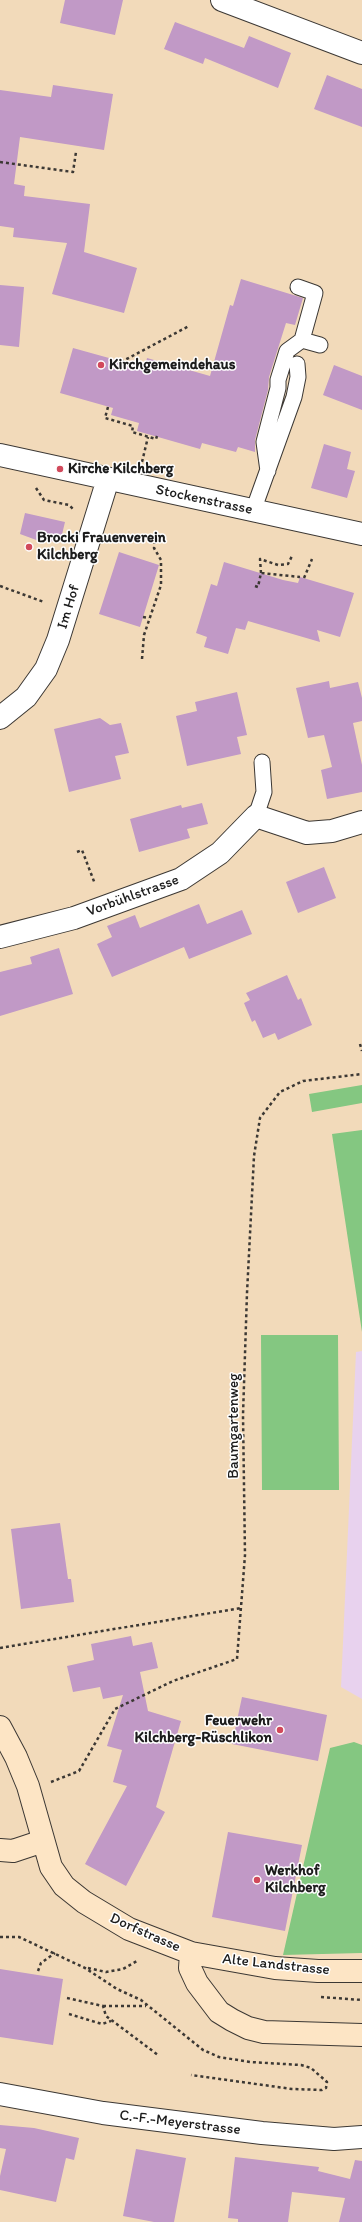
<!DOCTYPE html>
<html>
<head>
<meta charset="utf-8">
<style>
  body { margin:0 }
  canvas { display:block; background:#f2daba }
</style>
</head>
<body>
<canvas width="362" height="2222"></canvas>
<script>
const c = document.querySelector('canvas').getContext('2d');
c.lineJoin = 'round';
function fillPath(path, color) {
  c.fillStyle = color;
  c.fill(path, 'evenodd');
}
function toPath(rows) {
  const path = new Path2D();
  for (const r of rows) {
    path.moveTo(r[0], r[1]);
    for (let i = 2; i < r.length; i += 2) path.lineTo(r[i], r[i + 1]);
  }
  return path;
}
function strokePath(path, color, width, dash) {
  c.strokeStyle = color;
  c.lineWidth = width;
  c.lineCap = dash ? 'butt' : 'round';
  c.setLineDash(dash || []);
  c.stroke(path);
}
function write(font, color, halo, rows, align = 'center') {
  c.font = font + ' Itim,sans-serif';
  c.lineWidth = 3;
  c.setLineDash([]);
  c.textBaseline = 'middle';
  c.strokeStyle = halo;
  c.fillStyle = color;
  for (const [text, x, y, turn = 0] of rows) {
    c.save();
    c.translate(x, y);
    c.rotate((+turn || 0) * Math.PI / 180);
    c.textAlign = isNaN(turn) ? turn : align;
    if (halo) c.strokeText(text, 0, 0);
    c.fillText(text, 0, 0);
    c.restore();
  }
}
const built = toPath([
  [362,1351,362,1699,341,1687,356,1352]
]);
const green = toPath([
  [362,1085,362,1103,312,1112,309,1094],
  [362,1130,362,1332,332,1134],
  [261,1335,338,1335,339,1490,262,1490],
  [354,1742,362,1745,362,1953,283,1955,330,1748]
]);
const building = toPath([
  [65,0,123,0,115,35,60,23],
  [175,22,244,48,249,36,291,53,278,88,205,58,203,64,164,49],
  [327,75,362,89,362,127,314,109],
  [53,85,113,94,104,150,20,137,14,184,25,186,24,196,90,204,84,252,137,268,124,313,52,294,67,243,13,237,14,228,0,226,0,90,51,97],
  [241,279,303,298,295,325,286,323,269,377,268,390,255,440,255,452,238,447,236,452,202,443,200,449,137,431,139,423,111,415,113,408,60,393,73,348,145,368,147,358,210,376,230,305,233,306],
  [0,285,24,287,19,347,0,345],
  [334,365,362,376,362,410,323,395],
  [324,444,351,452,347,469,355,471,347,498,311,488],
  [25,513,65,522,60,543,40,539,39,541,20,534],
  [119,552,159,565,140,627,99,614],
  [224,562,283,580,298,583,300,577,354,593,340,637,317,630,320,642,248,621,245,630,236,628,228,654,204,647,207,637,196,633,211,584,217,586],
  [329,681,330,688,358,682,362,698,362,721,353,723,362,765,362,792,327,799,321,770,332,767,324,735,308,738,296,688],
  [237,692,247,735,237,737,241,754,187,766,176,716,197,711,195,702],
  [100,718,110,725,121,723,129,753,115,756,121,779,69,792,54,729],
  [202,803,208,824,187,829,190,838,139,852,130,819,181,805,182,808],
  [324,867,336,898,298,913,286,882],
  [199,904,207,924,242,910,252,934,189,959,184,947,112,977,97,944,112,937,107,926,135,915,140,928],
  [59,948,73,994,0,1016,0,972,32,964,30,957],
  [287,975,298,1000,301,998,312,1025,278,1040,275,1033,263,1038,255,1020,252,1022,244,1003,250,1000,246,993],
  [60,1523,68,1579,71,1579,74,1602,21,1609,11,1529],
  [131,1636,133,1646,152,1642,158,1668,140,1672,148,1711,181,1721,156,1807,165,1812,126,1886,85,1864,127,1786,113,1782,122,1750,107,1746,123,1695,103,1699,100,1687,73,1692,67,1666,94,1660,91,1644],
  [242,1697,327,1715,318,1761,232,1744],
  [228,1832,302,1845,285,1931,212,1917],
  [0,1969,63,1979,53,2045,0,2037],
  [0,2125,34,2128,79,2138,74,2160,66,2158,56,2202,0,2190,0,2176,6,2149,0,2148],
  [136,2149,186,2158,174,2222,154,2222,123,2216],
  [235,2157,319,2167,318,2171,350,2179,355,2160,362,2161,362,2222,339,2222,345,2198,292,2192,288,2222,238,2222,238,2219,228,2218]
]);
const path = toPath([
  [0,162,73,172,76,152],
  [121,362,189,326],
  [108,407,105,418,133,426,132,432,156,439,157,436],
  [142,462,148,437],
  [36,488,44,500,69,505,73,509],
  [261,573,260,559,278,565,288,564,292,556],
  [304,578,312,559],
  [0,586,44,602],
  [255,586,258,587,261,573,300,577],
  [143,617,149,618],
  [142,659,144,635,161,585,161,560,154,548,156,533],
  [77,852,82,850,95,884],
  [360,1044,362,1051],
  [0,1648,241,1608],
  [51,1782,79,1771,115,1709,173,1681,237,1659,245,1555,243,1415,247,1293,254,1156,260,1118,280,1092,303,1081,362,1074],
  [0,1937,19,1937,85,1968,117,1989,141,2000,203,2050,219,2057,250,2062,301,2065,311,2068,327,2082,326,2088,322,2090,292,2089,191,2075],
  [88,1968,106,1972,123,1969,137,1961],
  [38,1971,41,1963,55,1953],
  [321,1997,362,2000],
  [67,1998,103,2006,106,2016,158,2055],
  [103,2006,146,2006],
  [69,2014,102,2024,111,2021]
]);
const lane = toPath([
  [302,340,320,345],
  [268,471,264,442,278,388,278,380,287,351,302,340,315,293,298,287],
  [253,511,294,397,298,377,297,364],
  [256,816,264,792,262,762]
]);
const street = toPath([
  [222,0,362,53],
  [0,455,362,534],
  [0,718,26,697,46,669,58,640,108,479],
  [0,937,74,918,181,879,220,853,256,816,307,833,332,831,362,822],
  [0,2094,103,2113,262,2133,334,2139,362,2137]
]);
const secondary = toPath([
  [0,1727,16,1757,28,1786,51,1867,64,1886,84,1902,129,1929,191,1953,275,1968,318,1971,362,1971],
  [0,1850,13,1851,43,1841],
  [191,1953,190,1968,197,1983,219,2012,232,2020,248,2028,264,2032,362,2035]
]);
const markers = [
  [101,365,4,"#d1495b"],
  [60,469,4,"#d1495b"],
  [29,547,4,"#d1495b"],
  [280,1730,4,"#d1495b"],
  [257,1880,4,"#d1495b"]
];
const poiNames = [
  ["Kirchgemeindehaus",109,365],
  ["Kirche Kilchberg",68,469],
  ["Brocki Frauenverein",37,538],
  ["Kilchberg",37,555],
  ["Feuerwehr",272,1721,"right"],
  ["Kilchberg-Rüschlikon",272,1738,"right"],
  ["Werkhof",265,1871],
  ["Kilchberg",265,1888]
];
const streetNames = [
  ["Stockenstrasse",204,500,12],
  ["Im Hof",69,607,-73],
  ["Vorbühlstrasse",133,896,-20],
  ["Baumgartenweg",234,1426,-90],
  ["Dorfstrasse",145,1933,24],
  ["Alte Landstrasse",276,1965,6],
  ["C.-F.-Meyerstrasse",180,2123,7]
];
fillPath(built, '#e8d2ee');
fillPath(green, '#84c781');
fillPath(building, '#c199c6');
strokePath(lane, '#3c3834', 17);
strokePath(street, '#3c3834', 24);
strokePath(secondary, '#3c3834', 24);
strokePath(path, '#3c3834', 2.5, [3, 3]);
strokePath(lane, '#fff', 15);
strokePath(street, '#fff', 22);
strokePath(secondary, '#fde5c5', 22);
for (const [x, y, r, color] of markers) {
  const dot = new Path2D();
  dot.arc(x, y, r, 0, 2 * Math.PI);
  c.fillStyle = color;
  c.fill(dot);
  strokePath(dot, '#fff', 1.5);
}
write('bold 15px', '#1c1c1c', '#fff', poiNames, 'left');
write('15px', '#1c1c1c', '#fff', streetNames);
</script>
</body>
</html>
